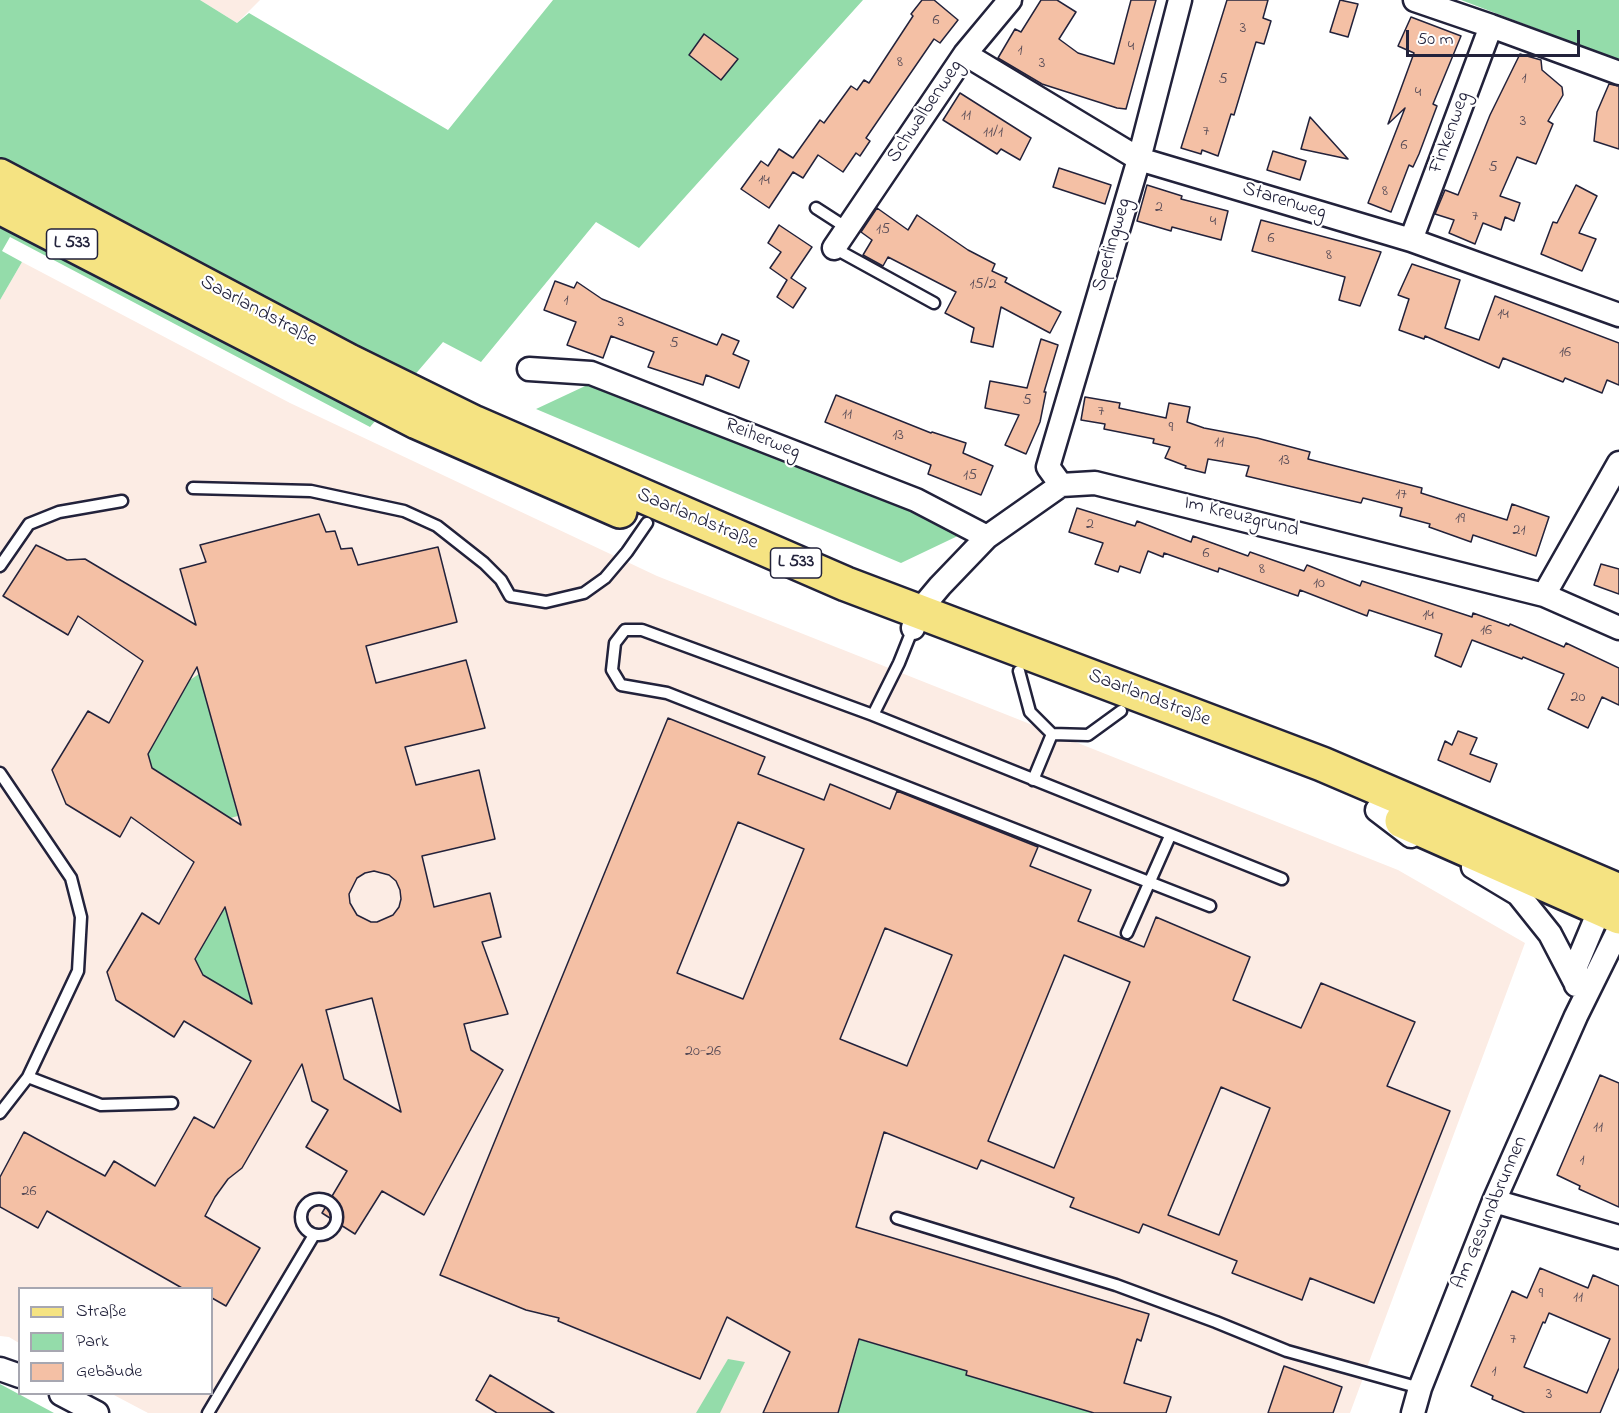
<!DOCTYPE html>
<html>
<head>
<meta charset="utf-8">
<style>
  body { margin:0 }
  #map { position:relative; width:1619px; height:1413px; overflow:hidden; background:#fff; font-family:"Indie Flower",sans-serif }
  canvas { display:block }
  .legend { position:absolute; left:18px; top:1287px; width:195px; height:108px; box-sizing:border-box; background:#fff; border:2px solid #a7a7b1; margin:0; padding:8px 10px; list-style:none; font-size:18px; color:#22223b }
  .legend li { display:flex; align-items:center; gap:12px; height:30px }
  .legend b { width:30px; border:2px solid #a7a7b1 }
  .scale { position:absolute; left:1406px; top:30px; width:174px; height:27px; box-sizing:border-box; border:3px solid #22223b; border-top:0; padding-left:8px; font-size:18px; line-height:21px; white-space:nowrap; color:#22223b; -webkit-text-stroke:4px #fff; paint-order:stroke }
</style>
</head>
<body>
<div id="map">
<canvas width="1619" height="1413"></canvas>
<ul class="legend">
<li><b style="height:8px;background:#f5e382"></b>Straße</li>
<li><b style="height:16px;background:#94dcaa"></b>Park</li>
<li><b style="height:16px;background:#f4c0a5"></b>Gebäude</li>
</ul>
<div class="scale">50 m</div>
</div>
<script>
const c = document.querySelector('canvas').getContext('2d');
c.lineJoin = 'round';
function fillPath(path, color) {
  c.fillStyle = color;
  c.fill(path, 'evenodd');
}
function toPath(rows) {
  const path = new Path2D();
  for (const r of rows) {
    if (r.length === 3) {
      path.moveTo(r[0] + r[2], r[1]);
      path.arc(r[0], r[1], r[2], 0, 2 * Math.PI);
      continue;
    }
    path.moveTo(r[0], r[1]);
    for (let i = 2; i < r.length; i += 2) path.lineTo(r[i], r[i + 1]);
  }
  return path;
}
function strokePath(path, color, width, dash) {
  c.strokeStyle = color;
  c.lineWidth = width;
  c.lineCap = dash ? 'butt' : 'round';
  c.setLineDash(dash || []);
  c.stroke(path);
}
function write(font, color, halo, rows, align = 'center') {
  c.font = font + ' "Indie Flower",sans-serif';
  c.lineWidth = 4.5;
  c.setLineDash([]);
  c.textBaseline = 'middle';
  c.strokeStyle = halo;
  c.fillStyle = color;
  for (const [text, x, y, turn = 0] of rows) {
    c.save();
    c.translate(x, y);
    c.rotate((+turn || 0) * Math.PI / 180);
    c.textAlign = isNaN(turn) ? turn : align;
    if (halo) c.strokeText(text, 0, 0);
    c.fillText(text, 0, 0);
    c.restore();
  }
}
const built = toPath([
  [200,0,260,0,237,23],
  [22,262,290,403,657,576,1398,870,1525,943,1350,1413,148,1413,112,1394,212,1394,212,1288,20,1288,19,1343,9,1337,0,1336,0,300]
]);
const green = toPath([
  [0,0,200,0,237,23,249,13,448,130,553,0,863,0,639,248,596,222,481,362,443,342,370,427,10,237,2,251,22,262,0,300],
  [1461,0,1619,0,1619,60],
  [598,380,913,504,964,533,901,563,536,409],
  [199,674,238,816,230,818,152,768,148,754,190,680],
  [241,880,233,937,244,976,267,983,280,1021,203,975,195,959],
  [854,1338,966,1371,966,1375,1094,1413,838,1413,858,1346,852,1344],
  [728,1359,745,1362,720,1413,696,1413],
  [0,1384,54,1413,0,1413]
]);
const building = toPath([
  [922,0,934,0,958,20,940,43,934,39,866,138,870,141,860,156,856,153,843,172,818,155,803,178,793,172,769,208,741,189,761,161,768,166,779,149,793,158,820,120,824,123,851,86,857,90,864,80,869,83,913,16,911,14,922,0],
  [1041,0,1057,0,1076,12,1059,39,1078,53,1114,64,1131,0,1156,0,1126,109,1117,108,1042,84,998,58,1015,29,1021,32,1041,0],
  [1227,0,1268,0,1263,18,1271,21,1264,44,1256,42,1234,115,1231,114,1218,156,1202,150,1201,154,1181,148,1227,0],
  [1340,0,1358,4,1348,37,1330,32,1340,0],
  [1411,17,1461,36,1433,104,1437,106,1419,154,1413,167,1409,165,1391,212,1368,203,1405,108,1388,124,1414,53,1398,46,1411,17],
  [704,34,738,59,721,80,689,55,704,34],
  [1520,54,1541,60,1542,70,1562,87,1563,95,1548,121,1553,124,1536,164,1517,157,1500,196,1520,203,1514,221,1505,217,1501,230,1483,223,1475,244,1449,233,1454,220,1435,214,1445,190,1458,195,1490,115,1520,54],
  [1609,84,1619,86,1619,149,1594,141,1597,112,1609,84],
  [960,93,1031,138,1020,160,1001,149,997,154,943,120,960,93],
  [1310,117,1348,159,1301,149,1310,117],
  [1273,151,1306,161,1300,180,1267,170,1273,151],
  [1059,168,1111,185,1105,204,1053,187,1059,168],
  [1147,185,1182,196,1181,199,1228,211,1221,240,1172,227,1171,231,1137,221,1147,185],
  [1576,185,1597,196,1579,233,1596,239,1582,271,1541,254,1553,222,1557,223,1576,185],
  [877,208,908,230,917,215,968,250,995,264,992,271,1007,278,1005,282,1061,312,1050,333,1001,307,993,347,971,342,974,328,945,313,956,292,888,257,883,266,863,255,872,240,861,232,877,208],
  [1261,220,1381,252,1360,306,1339,300,1345,277,1252,251,1261,220],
  [779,225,812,247,791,278,806,288,793,308,777,297,787,280,770,268,781,252,768,243,779,225],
  [1412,264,1460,280,1445,328,1479,340,1495,296,1619,343,1619,385,1607,380,1602,393,1565,378,1563,382,1503,358,1499,368,1425,336,1424,339,1399,330,1409,299,1398,295,1412,264],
  [555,281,574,288,577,282,602,299,717,345,722,334,739,341,733,354,749,361,739,388,706,375,703,385,648,367,654,352,611,336,603,358,567,345,576,322,544,310,555,281],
  [1041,339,1058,345,1044,392,1046,392,1040,422,1026,454,1005,445,1019,415,985,408,990,381,1027,388,1041,339],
  [836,395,931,433,932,432,966,443,963,453,993,466,981,495,928,474,931,465,825,422,836,395],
  [1085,397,1120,403,1119,408,1166,418,1169,403,1190,407,1187,422,1204,428,1257,438,1310,452,1308,459,1422,488,1421,493,1507,520,1512,504,1549,517,1536,556,1473,535,1471,542,1429,527,1430,524,1400,516,1402,508,1363,498,1361,503,1246,476,1249,466,1208,459,1205,473,1185,468,1186,466,1165,458,1170,447,1153,443,1154,439,1104,429,1105,424,1081,420,1085,397],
  [1077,508,1135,526,1137,521,1191,542,1193,536,1248,556,1250,552,1304,571,1307,565,1360,586,1362,581,1472,617,1473,613,1509,626,1510,624,1564,647,1566,643,1619,668,1619,705,1602,697,1588,728,1548,709,1564,674,1523,657,1522,659,1472,640,1461,667,1435,656,1442,634,1369,610,1367,616,1300,590,1298,596,1219,568,1218,572,1164,553,1163,557,1148,551,1140,573,1120,566,1118,572,1095,564,1103,543,1069,532,1077,508],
  [319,514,326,532,335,531,341,549,352,548,358,565,438,547,457,622,366,646,376,683,466,660,485,728,405,747,416,785,479,770,495,839,422,856,434,907,490,893,501,937,482,942,508,1014,464,1024,471,1050,503,1070,424,1215,382,1191,355,1234,322,1213,347,1171,306,1147,328,1110,312,1101,302,1064,242,1168,228,1179,215,1197,205,1216,260,1248,226,1306,212,1298,212,1288,182,1288,47,1211,38,1228,0,1207,0,1177,24,1132,105,1176,114,1161,155,1186,194,1117,214,1128,251,1061,184,1021,174,1037,116,1000,107,972,142,913,159,924,194,862,131,817,120,837,66,804,52,770,88,711,109,723,143,661,78,616,68,635,3,596,36,545,67,560,85,559,196,625,180,569,206,562,200,545,319,514],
  [197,667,241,825,152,768,148,754,197,667],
  [374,871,389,875,396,881,400,890,401,899,399,907,393,915,377,922,371,922,357,915,350,903,349,894,357,878,365,873,374,871],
  [225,907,252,1004,203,975,195,959,225,907],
  [372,998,401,1112,344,1079,326,1010,372,998],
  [1601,564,1619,569,1619,594,1594,585,1601,564],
  [668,718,765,757,758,774,824,800,830,784,890,809,897,791,1038,847,1030,866,1091,890,1078,921,1144,947,1156,917,1250,957,1233,1000,1301,1028,1321,983,1415,1022,1387,1086,1450,1111,1374,1303,1310,1278,1302,1300,1232,1273,1237,1261,1143,1224,1139,1233,1070,1207,1074,1198,981,1160,977,1169,884,1132,856,1227,1149,1314,1141,1341,1137,1339,1124,1383,1171,1397,1166,1413,1094,1413,966,1375,967,1371,859,1339,838,1413,763,1413,790,1352,727,1317,700,1379,558,1321,559,1318,526,1310,440,1275,668,718],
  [738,822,804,849,743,999,677,973,738,822],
  [885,928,952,955,907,1066,840,1039,885,928],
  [1064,955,1130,982,1054,1168,988,1141,1064,955],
  [1221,1087,1270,1108,1219,1235,1168,1215,1221,1087],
  [1458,731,1477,738,1470,754,1497,764,1490,782,1438,760,1445,741,1452,745,1458,731],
  [1600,1075,1619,1083,1619,1207,1579,1189,1580,1186,1557,1175,1600,1075],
  [1540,1268,1588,1288,1593,1275,1619,1286,1619,1368,1600,1413,1525,1413,1492,1399,1493,1396,1471,1386,1512,1291,1527,1298,1540,1268],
  [1549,1313,1610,1339,1587,1393,1524,1367,1543,1322,1545,1323,1549,1313],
  [1284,1366,1342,1387,1333,1413,1268,1413,1284,1366],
  [490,1375,554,1413,497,1413,476,1400,490,1375]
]);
const service = toPath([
  [816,208,847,228],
  [834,248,934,303],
  [193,488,311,491,404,511,437,526,484,563,501,580,510,596,546,602,584,593,605,578,627,552,647,523],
  [0,566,29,524,59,512,122,501],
  [1019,671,1030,712,1052,734,1088,735,1121,711],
  [873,715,899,663,913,628],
  [0,773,71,878,81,917,78,971,28,1077,0,1113],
  [1033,780,1052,734],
  [1210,906,667,693,621,685,612,670,615,643,625,630,642,630,873,715,1282,879],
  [1127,933,1170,836],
  [28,1077,101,1105,172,1103],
  [319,1217,18],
  [897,1218,1116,1285,1216,1322,1287,1351,1420,1388],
  [208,1413,314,1235]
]);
const minor = toPath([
  [1415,0,1491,26,1619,73],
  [965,54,1139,159,1411,240,1619,315],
  [1411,240,1491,26],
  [834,248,965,54,1010,0],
  [529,369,591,373,916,500,987,537],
  [1061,485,1048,467,1139,159,1180,0],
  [1544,595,1619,463],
  [913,628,919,611,940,586,987,537,1061,485,1095,483,1544,595,1619,628],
  [1377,810,1411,836],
  [1473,867,1518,894,1550,934,1576,984],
  [1576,985,1576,966,1594,923,1604,910,1615,902],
  [1494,1201,1619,1237],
  [0,1369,20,1376],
  [61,1394,97,1413],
  [1413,1413,1420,1388,1494,1201,1576,1016,1619,929]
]);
const primary = toPath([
  [0,176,349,361,475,423,846,584,1322,764,1619,891],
  [0,207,417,422,620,511],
  [1402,821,1619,917]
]);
const numberNames = [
  ["6",936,21],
  ["3",1243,29],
  ["4",1131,47],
  ["1",1020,51],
  ["8",900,63],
  ["3",1042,64],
  ["1",1524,79],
  ["5",1223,80],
  ["4",1418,93],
  ["11",966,116],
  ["3",1523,122],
  ["7",1206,132],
  ["11/1",993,133],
  ["6",1404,146],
  ["5",1493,168],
  ["14",764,181],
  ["8",1385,192],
  ["2",1159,208],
  ["7",1475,217],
  ["4",1213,222],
  ["15",883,230],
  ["6",1271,239],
  ["8",1329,256],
  ["15/2",983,285],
  ["1",566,301],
  ["14",1503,315],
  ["3",621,323],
  ["5",674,344],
  ["16",1565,353],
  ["5",1027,401],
  ["7",1101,412],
  ["11",847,415],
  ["9",1171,428],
  ["13",898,436],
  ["11",1219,443],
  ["13",1284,461],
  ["15",970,476],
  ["17",1401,495],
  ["19",1460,519],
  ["2",1090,525],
  ["21",1519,531],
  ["6",1206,554],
  ["8",1262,570],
  ["10",1319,584],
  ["14",1428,616],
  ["16",1486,631],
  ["20",1578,698],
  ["20-26",703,1052],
  ["11",1598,1128],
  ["1",1582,1161],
  ["26",29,1192],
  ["9",1541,1294],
  ["11",1578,1298],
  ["7",1513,1340],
  ["1",1494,1372],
  ["3",1549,1395]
];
const shields = [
  [72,244,51],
  [796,563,51]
];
const shieldNames = [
  ["L 533",72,244],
  ["L 533",796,563]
];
const streetNames = [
  ["Schwalbenweg",926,112,-56],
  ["Finkenweg",1451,133,-70],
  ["Starenweg",1284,202,17],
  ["Sperlingweg",1113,245,-74],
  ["Saarlandstraße",258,312,28],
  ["Reiherweg",762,440,22],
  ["Im Kreuzgrund",1241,518,14],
  ["Saarlandstraße",697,520,23],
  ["Saarlandstraße",1149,699,21],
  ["Am Gesundbrunnen",1491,1213,-67]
];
fillPath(built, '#fcece4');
fillPath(green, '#94dcaa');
fillPath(building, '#f4c0a5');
strokePath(building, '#22223b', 1.5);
strokePath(service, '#22223b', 15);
strokePath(minor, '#22223b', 27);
strokePath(primary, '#22223b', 38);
strokePath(service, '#fff', 10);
strokePath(minor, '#fff', 22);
strokePath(primary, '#f5e382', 33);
write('16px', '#564a56', null, numberNames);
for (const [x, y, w] of shields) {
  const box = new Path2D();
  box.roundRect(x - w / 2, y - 15, w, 30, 4.5);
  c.fillStyle = '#fff';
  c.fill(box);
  strokePath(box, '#22223b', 1.5);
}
write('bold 18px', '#22223b', null, shieldNames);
write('20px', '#22223b', '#fff', streetNames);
</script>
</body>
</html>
